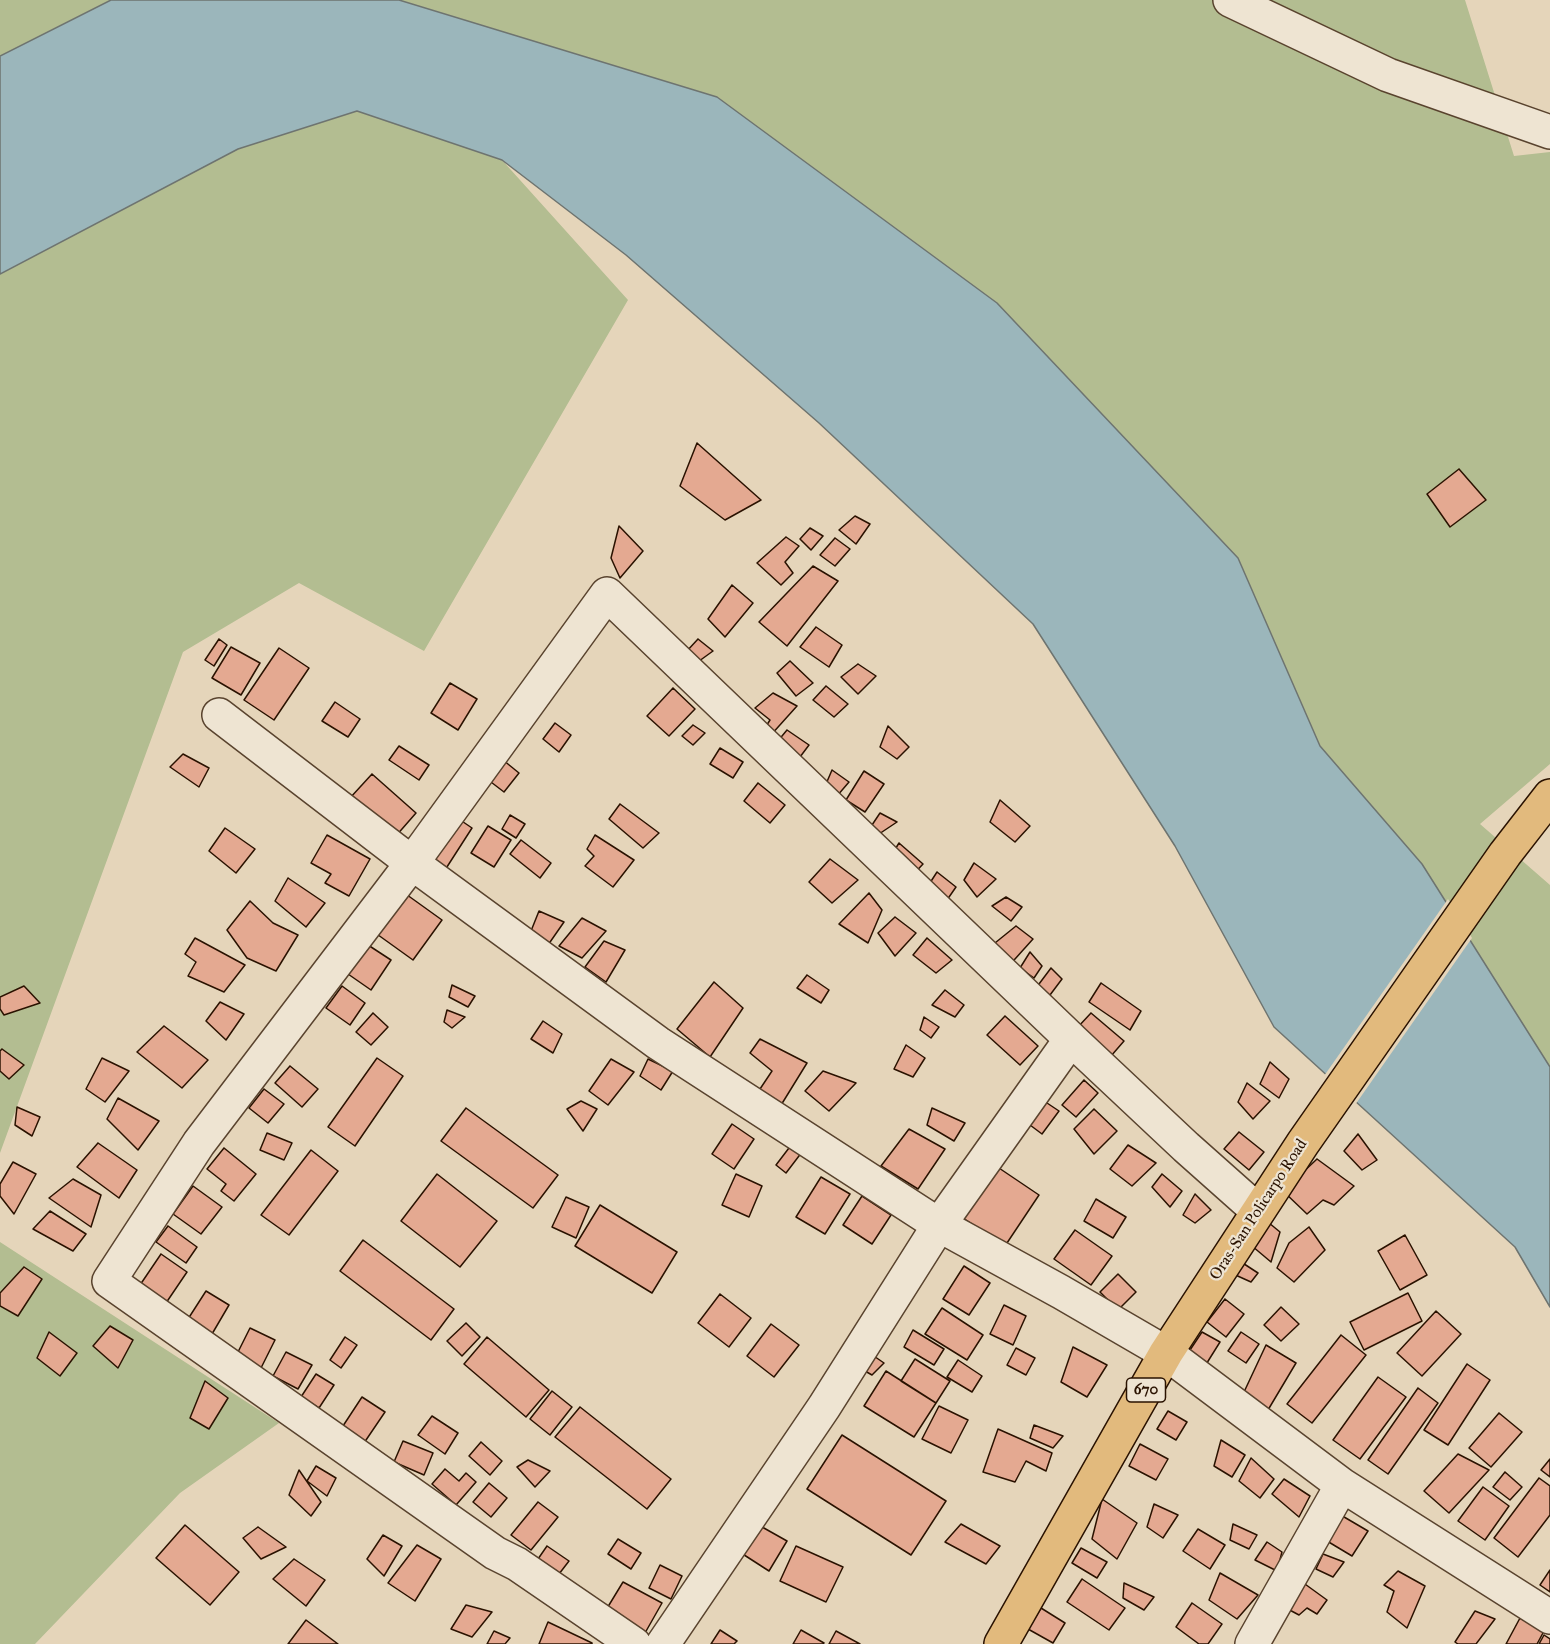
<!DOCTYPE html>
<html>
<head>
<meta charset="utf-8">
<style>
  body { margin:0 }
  canvas { display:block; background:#e5d5ba }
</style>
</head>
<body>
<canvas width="1550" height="1644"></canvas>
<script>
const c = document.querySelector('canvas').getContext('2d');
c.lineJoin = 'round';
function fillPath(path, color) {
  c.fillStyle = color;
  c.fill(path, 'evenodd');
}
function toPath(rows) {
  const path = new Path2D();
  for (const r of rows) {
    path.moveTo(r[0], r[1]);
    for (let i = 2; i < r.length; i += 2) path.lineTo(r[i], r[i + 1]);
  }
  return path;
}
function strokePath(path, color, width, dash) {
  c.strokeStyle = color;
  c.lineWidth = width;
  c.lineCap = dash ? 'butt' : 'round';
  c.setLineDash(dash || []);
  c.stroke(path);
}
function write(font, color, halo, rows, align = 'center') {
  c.font = font + ' "IM FELL Great Primer",serif';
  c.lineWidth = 4.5;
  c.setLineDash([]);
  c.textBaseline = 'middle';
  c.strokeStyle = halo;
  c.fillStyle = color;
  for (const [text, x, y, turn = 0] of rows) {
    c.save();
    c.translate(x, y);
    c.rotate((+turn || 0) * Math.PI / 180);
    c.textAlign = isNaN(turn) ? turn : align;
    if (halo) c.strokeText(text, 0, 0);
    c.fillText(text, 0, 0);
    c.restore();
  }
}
const green = toPath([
  [0,0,111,0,0,56],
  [399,0,1465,0,1514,156,1550,152,1550,764,1480,824,1550,885,1550,1067,1422,864,1320,746,1238,558,717,97],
  [357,111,502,160,628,300,424,651,299,583,183,652,0,1153,0,274,238,149],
  [0,1242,279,1423,180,1493,35,1644,0,1644]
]);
const water = toPath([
  [111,0,399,0,717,97,997,303,1238,558,1320,746,1422,864,1550,1067,1550,1307,1515,1247,1274,1027,1175,846,1033,624,819,423,626,255,502,160,357,111,238,149,0,274,0,56,111,0]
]);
const pier = toPath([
  [1448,899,1472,938,1355,1105,1324,1076]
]);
const building = toPath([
  [697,443,761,500,725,520,680,486,697,443],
  [1459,469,1486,500,1450,527,1427,494,1459,469],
  [855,516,870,524,856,544,839,530,855,516],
  [619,526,643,551,620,578,611,558,619,526],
  [810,528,823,536,811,550,800,539,810,528],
  [786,537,799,546,785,562,793,573,781,585,757,563,786,537],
  [835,538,850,549,835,566,820,555,835,538],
  [813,566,838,581,787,646,759,622,813,566],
  [732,585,753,603,725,637,708,619,732,585],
  [816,627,842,645,829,667,800,647,816,627],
  [219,639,227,645,214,666,205,660,219,639],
  [698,639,713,651,695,664,686,652,698,639],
  [231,647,260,663,241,695,212,678,231,647],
  [279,648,309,668,274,720,244,700,279,648],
  [790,661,813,683,796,696,777,673,790,661],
  [858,664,876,676,858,694,841,677,858,664],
  [450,683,477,699,458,730,431,713,450,683],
  [826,686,848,704,834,717,813,700,826,686],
  [673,688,695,709,669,736,647,716,673,688],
  [773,693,797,706,770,736,763,731,770,720,755,708,773,693],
  [335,702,360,719,348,737,322,721,335,702],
  [555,723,571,735,559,752,543,739,555,723],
  [693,725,705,733,693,745,682,736,693,725],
  [888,726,909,747,897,759,880,747,888,726],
  [787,730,809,745,794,765,777,742,787,730],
  [399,746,429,765,419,780,389,760,399,746],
  [720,748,743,762,733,778,710,764,720,748],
  [183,754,209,768,199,787,170,767,183,754],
  [503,760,519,773,504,792,487,779,503,760],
  [832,770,849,782,837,796,826,784,832,770],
  [864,771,884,784,865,812,846,800,864,771],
  [372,774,416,813,395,837,350,798,372,774],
  [758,783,785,805,770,823,744,801,758,783],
  [1000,800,1030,826,1015,842,990,822,1000,800],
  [620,804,659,833,643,848,609,819,620,804],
  [450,813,472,828,445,870,422,855,450,813],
  [880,813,897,822,876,836,870,828,880,813],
  [510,815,525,824,516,838,502,829,510,815],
  [488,826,511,840,494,867,471,853,488,826],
  [225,828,255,849,236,873,209,851,225,828],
  [327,835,370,859,349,896,325,883,331,874,311,863,327,835],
  [595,835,634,860,613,887,585,866,594,856,587,849,595,835],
  [521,840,551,863,540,878,510,854,521,840],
  [899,843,923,864,909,879,889,859,899,843],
  [830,859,858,880,832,903,809,882,830,859],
  [974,863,996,879,977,897,964,880,974,863],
  [937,872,956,887,940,910,926,889,937,872],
  [288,878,325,903,306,927,275,901,288,878],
  [403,892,442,920,413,960,374,932,403,892],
  [869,893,882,910,868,943,839,924,869,893],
  [1006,897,1022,907,1011,921,992,906,1006,897],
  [250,901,273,923,298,935,276,971,247,958,227,930,250,901],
  [539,911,564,922,548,945,531,931,539,911],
  [895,917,916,933,895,956,878,933,895,917],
  [582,918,606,931,582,958,559,946,582,918],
  [1016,926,1033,939,1006,969,990,947,1016,926],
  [195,938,245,965,224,992,188,976,196,962,185,954,195,938],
  [927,938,952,960,936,973,913,955,927,938],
  [604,941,625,950,606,982,585,967,604,941],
  [368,945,391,960,371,990,348,974,368,945],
  [1030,952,1042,966,1034,978,1020,968,1030,952],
  [1051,968,1062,979,1047,999,1036,988,1051,968],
  [807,975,829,990,821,1003,797,988,807,975],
  [714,982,743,1008,710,1057,677,1029,714,982],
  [1101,983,1141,1011,1130,1030,1089,1002,1101,983],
  [452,985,475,996,468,1007,449,997,452,985],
  [24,986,40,1003,4,1015,0,1009,0,997,24,986],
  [342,986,365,1003,350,1025,326,1008,342,986],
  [945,990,964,1005,955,1017,932,1005,945,990],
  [220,1002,244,1014,226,1040,206,1021,220,1002],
  [447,1010,465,1017,452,1028,444,1022,447,1010],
  [373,1013,388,1027,371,1045,356,1032,373,1013],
  [1091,1013,1124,1041,1111,1056,1077,1028,1091,1013],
  [1005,1016,1038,1046,1020,1065,987,1035,1005,1016],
  [924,1017,939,1027,931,1038,920,1030,924,1017],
  [543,1021,562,1034,553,1053,531,1039,543,1021],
  [164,1026,208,1060,182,1088,137,1052,164,1026],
  [760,1039,807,1063,778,1110,758,1092,772,1071,750,1053,760,1039],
  [906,1045,925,1058,913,1077,894,1069,906,1045],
  [2,1049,24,1065,9,1079,0,1071,0,1051,2,1049],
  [102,1058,129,1071,105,1102,86,1089,102,1058],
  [377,1058,403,1076,355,1146,328,1127,377,1058],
  [611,1059,634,1072,608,1105,589,1091,611,1059],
  [648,1059,673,1071,661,1090,640,1076,648,1059],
  [1270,1062,1289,1079,1279,1098,1260,1084,1270,1062],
  [290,1066,318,1089,302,1107,275,1083,290,1066],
  [823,1071,856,1083,829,1111,805,1091,823,1071],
  [1084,1080,1098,1093,1076,1117,1062,1105,1084,1080],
  [1247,1083,1270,1101,1253,1119,1238,1102,1247,1083],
  [264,1089,284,1104,268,1123,249,1108,264,1089],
  [1038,1097,1059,1111,1042,1134,1022,1119,1038,1097],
  [118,1098,159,1121,138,1150,107,1119,118,1098],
  [581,1101,597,1109,583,1131,567,1109,581,1101],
  [17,1107,40,1117,32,1136,15,1125,17,1107],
  [466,1108,558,1175,533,1208,441,1141,466,1108],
  [932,1108,965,1123,954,1141,927,1125,932,1108],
  [1094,1109,1117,1131,1094,1154,1074,1129,1094,1109],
  [732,1124,754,1139,734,1169,712,1154,732,1124],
  [909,1129,945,1149,918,1189,881,1166,909,1129],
  [1239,1132,1264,1152,1249,1170,1224,1149,1239,1132],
  [267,1133,292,1143,284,1160,260,1150,267,1133],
  [1358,1134,1377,1160,1362,1170,1344,1151,1358,1134],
  [98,1143,137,1170,119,1198,77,1167,98,1143],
  [792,1144,802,1152,786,1173,776,1165,792,1144],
  [1128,1145,1156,1163,1132,1186,1110,1169,1128,1145],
  [224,1148,256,1174,234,1201,221,1191,226,1184,207,1169,224,1148],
  [311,1150,338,1171,289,1235,261,1215,311,1150],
  [1317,1159,1354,1186,1334,1205,1323,1200,1307,1214,1283,1191,1317,1159],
  [13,1162,36,1174,14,1214,0,1196,0,1184,13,1162],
  [993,1164,1039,1195,1005,1246,958,1215,993,1164],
  [437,1174,497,1221,460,1267,401,1221,437,1174],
  [736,1174,762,1186,749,1217,722,1205,736,1174],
  [1162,1174,1182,1191,1170,1207,1152,1187,1162,1174],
  [821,1177,850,1194,825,1234,796,1217,821,1177],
  [73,1179,101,1195,91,1227,49,1198,73,1179],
  [193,1186,222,1207,201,1234,173,1214,193,1186],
  [1195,1194,1211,1210,1195,1223,1183,1215,1195,1194],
  [862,1196,891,1215,872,1244,843,1225,862,1196],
  [566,1197,589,1207,576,1238,552,1227,566,1197],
  [1096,1199,1126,1217,1113,1238,1084,1221,1096,1199],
  [600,1205,677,1252,652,1293,575,1246,600,1205],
  [50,1211,86,1234,73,1251,33,1229,50,1211],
  [1263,1218,1280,1232,1271,1262,1252,1246,1263,1218],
  [168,1226,197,1247,186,1263,156,1242,168,1226],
  [1309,1227,1325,1250,1294,1282,1277,1268,1289,1243,1309,1227],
  [1075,1230,1112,1256,1091,1285,1054,1259,1075,1230],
  [1405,1235,1427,1275,1400,1290,1378,1251,1405,1235],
  [363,1240,454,1309,431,1340,340,1271,363,1240],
  [161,1254,187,1272,166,1303,140,1285,161,1254],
  [1235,1258,1258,1273,1251,1282,1231,1273,1235,1258],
  [964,1266,990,1283,969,1315,943,1299,964,1266],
  [24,1267,42,1279,18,1316,0,1306,0,1293,24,1267],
  [1118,1274,1136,1292,1118,1310,1100,1292,1118,1274],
  [206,1291,229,1305,212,1334,188,1319,206,1291],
  [1408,1293,1422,1321,1364,1350,1350,1322,1408,1293],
  [720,1294,751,1318,729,1347,698,1323,720,1294],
  [1225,1299,1244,1314,1226,1337,1207,1322,1225,1299],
  [1004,1305,1026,1316,1013,1345,990,1334,1004,1305],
  [1281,1307,1299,1324,1281,1341,1264,1325,1281,1307],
  [942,1308,983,1335,967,1360,925,1334,942,1308],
  [1436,1311,1461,1334,1422,1376,1397,1353,1436,1311],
  [466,1323,480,1337,462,1356,447,1341,466,1323],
  [771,1324,799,1345,774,1377,747,1356,771,1324],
  [110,1326,133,1340,118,1368,93,1346,110,1326],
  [250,1328,275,1340,261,1368,236,1356,250,1328],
  [913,1330,944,1349,934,1365,904,1347,913,1330],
  [49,1332,77,1353,60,1376,37,1358,49,1332],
  [1202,1332,1220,1342,1205,1366,1186,1356,1202,1332],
  [1241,1332,1259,1344,1246,1363,1228,1351,1241,1332],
  [1341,1335,1366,1355,1312,1423,1287,1404,1341,1335],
  [345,1337,357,1345,341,1368,330,1360,345,1337],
  [487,1337,549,1390,526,1417,464,1364,487,1337],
  [1266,1345,1296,1363,1265,1415,1244,1392,1266,1345],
  [1073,1347,1107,1365,1087,1397,1061,1382,1073,1347],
  [1016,1348,1035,1358,1026,1375,1007,1365,1016,1348],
  [286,1352,312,1365,298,1389,273,1376,286,1352],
  [868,1352,884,1363,872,1375,858,1367,868,1352],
  [915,1359,950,1381,936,1403,901,1381,915,1359],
  [958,1360,982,1376,972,1392,947,1377,958,1360],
  [1467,1364,1490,1380,1448,1445,1424,1430,1467,1364],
  [886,1371,936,1403,914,1437,864,1406,886,1371],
  [316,1374,334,1385,319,1408,301,1397,316,1374],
  [1378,1377,1406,1397,1360,1459,1333,1440,1378,1377],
  [205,1381,228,1398,209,1429,190,1418,205,1381],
  [1418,1388,1438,1403,1388,1474,1368,1460,1418,1388],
  [552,1391,572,1407,550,1435,530,1419,552,1391],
  [362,1397,385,1412,364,1443,341,1429,362,1397],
  [939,1406,968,1420,951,1453,922,1439,939,1406],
  [580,1407,671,1479,647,1509,555,1437,580,1407],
  [1168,1411,1187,1422,1176,1440,1157,1429,1168,1411],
  [1499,1413,1522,1432,1491,1467,1469,1448,1499,1413],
  [432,1416,458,1433,445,1454,418,1435,432,1416],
  [1034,1425,1063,1436,1053,1448,1030,1438,1034,1425],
  [998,1429,1052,1453,1046,1471,1026,1461,1015,1482,983,1472,998,1429],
  [842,1435,946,1501,911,1555,807,1489,842,1435],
  [1221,1440,1245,1455,1232,1477,1214,1466,1221,1440],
  [403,1441,433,1453,424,1475,394,1462,403,1441],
  [481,1442,502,1461,490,1475,469,1456,481,1442],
  [1140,1444,1168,1459,1156,1480,1129,1466,1140,1444],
  [1458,1454,1489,1470,1449,1513,1424,1491,1458,1454],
  [1251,1458,1274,1479,1260,1498,1239,1481,1251,1458],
  [1550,1459,1550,1477,1541,1470,1550,1459],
  [528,1460,550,1471,535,1487,517,1467,528,1460],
  [316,1466,336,1478,327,1496,307,1481,316,1466],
  [445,1469,459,1481,466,1473,476,1482,456,1505,432,1484,445,1469],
  [299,1470,321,1502,311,1516,289,1495,299,1470],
  [1505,1472,1522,1487,1510,1500,1493,1487,1505,1472],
  [1539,1478,1550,1486,1550,1515,1518,1557,1494,1538,1539,1478],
  [1284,1479,1310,1496,1299,1517,1272,1494,1284,1479],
  [489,1483,507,1498,491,1517,473,1502,489,1483],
  [1483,1487,1509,1506,1485,1540,1458,1521,1483,1487],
  [1102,1499,1137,1523,1117,1559,1092,1539,1102,1499],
  [538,1502,558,1517,531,1550,511,1535,538,1502],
  [1154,1504,1178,1515,1163,1538,1147,1527,1154,1504],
  [1339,1514,1368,1531,1352,1556,1327,1541,1339,1514],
  [755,1523,787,1541,769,1571,738,1551,755,1523],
  [961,1524,1000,1546,986,1564,945,1542,961,1524],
  [1233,1524,1257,1535,1249,1549,1230,1540,1233,1524],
  [185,1525,239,1572,210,1605,156,1558,185,1525],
  [258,1527,286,1547,261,1559,243,1538,258,1527],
  [1198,1529,1225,1545,1210,1569,1183,1551,1198,1529],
  [383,1535,402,1546,384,1576,367,1559,383,1535],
  [618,1539,641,1553,631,1569,608,1554,618,1539],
  [1267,1542,1282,1552,1277,1571,1255,1560,1267,1542],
  [417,1545,441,1559,415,1601,388,1583,417,1545],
  [547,1546,569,1561,559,1574,538,1559,547,1546],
  [796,1546,843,1567,826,1602,780,1581,796,1546],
  [1081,1548,1107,1562,1097,1578,1072,1563,1081,1548],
  [1323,1554,1344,1562,1333,1577,1316,1569,1323,1554],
  [294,1559,325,1580,306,1606,273,1579,294,1559],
  [660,1565,682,1576,671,1599,649,1588,660,1565],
  [1550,1570,1550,1592,1540,1585,1550,1570],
  [1398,1571,1425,1586,1407,1628,1387,1612,1394,1591,1384,1585,1398,1571],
  [1220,1573,1258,1595,1237,1619,1209,1600,1220,1573],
  [1082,1579,1125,1608,1109,1630,1067,1602,1082,1579],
  [1298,1579,1327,1600,1317,1614,1307,1608,1299,1615,1284,1607,1298,1579],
  [623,1582,662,1603,645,1633,606,1610,623,1582],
  [1124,1583,1154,1597,1144,1610,1123,1598,1124,1583],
  [1192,1603,1222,1624,1208,1644,1199,1644,1176,1627,1192,1603],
  [466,1605,492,1612,472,1637,451,1629,466,1605],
  [1041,1608,1065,1623,1053,1643,1028,1629,1041,1608],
  [1475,1611,1495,1619,1476,1644,1458,1644,1455,1642,1475,1611],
  [1520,1618,1544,1631,1537,1644,1506,1644,1520,1618],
  [306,1620,338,1644,288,1644,306,1620],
  [548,1622,592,1643,592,1644,539,1644,548,1622],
  [720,1630,737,1641,734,1644,711,1644,720,1630],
  [801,1630,824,1643,823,1644,793,1644,801,1630],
  [494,1631,510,1638,505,1644,487,1644,494,1631],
  [836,1631,860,1644,829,1644,836,1631],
  [1544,1635,1550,1639,1550,1644,1539,1644,1544,1635]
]);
const minor = toPath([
  [1230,0,1388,75,1550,132],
  [219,715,412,863,658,1043,939,1225,1061,1292,1166,1353,1342,1485,1550,1617],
  [1071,1039,1186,1147,1258,1211],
  [634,1644,517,1564,495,1553,109,1281,199,1143,412,863,607,594,1071,1039,939,1225,824,1407,663,1644],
  [1252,1644,1342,1485]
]);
const primary = toPath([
  [1001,1644,1166,1353,1303,1143,1505,854,1550,796]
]);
const shields = [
  [1146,1390,39]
];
const shieldNames = [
  ["670",1146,1390]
];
const streetNames = [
  ["Oras-San Policarpo Road",1259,1210,-57]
];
fillPath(green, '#b3bd91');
fillPath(water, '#9bb6bb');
strokePath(water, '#6e7470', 1.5);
fillPath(pier, '#e5d5ba');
fillPath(building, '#e4a991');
strokePath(building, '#2a1200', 1.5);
strokePath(minor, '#59432e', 36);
strokePath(primary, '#2a1200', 36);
strokePath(minor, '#eee4d2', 33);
strokePath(primary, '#e2ba7d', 33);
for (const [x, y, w] of shields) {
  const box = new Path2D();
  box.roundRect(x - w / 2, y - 12, w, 24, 4.5);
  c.fillStyle = '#eee4d2';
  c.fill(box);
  strokePath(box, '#2a1200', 1.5);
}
write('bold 15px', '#2a1200', null, shieldNames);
write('16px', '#2a1200', '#eee4d2', streetNames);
</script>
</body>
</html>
